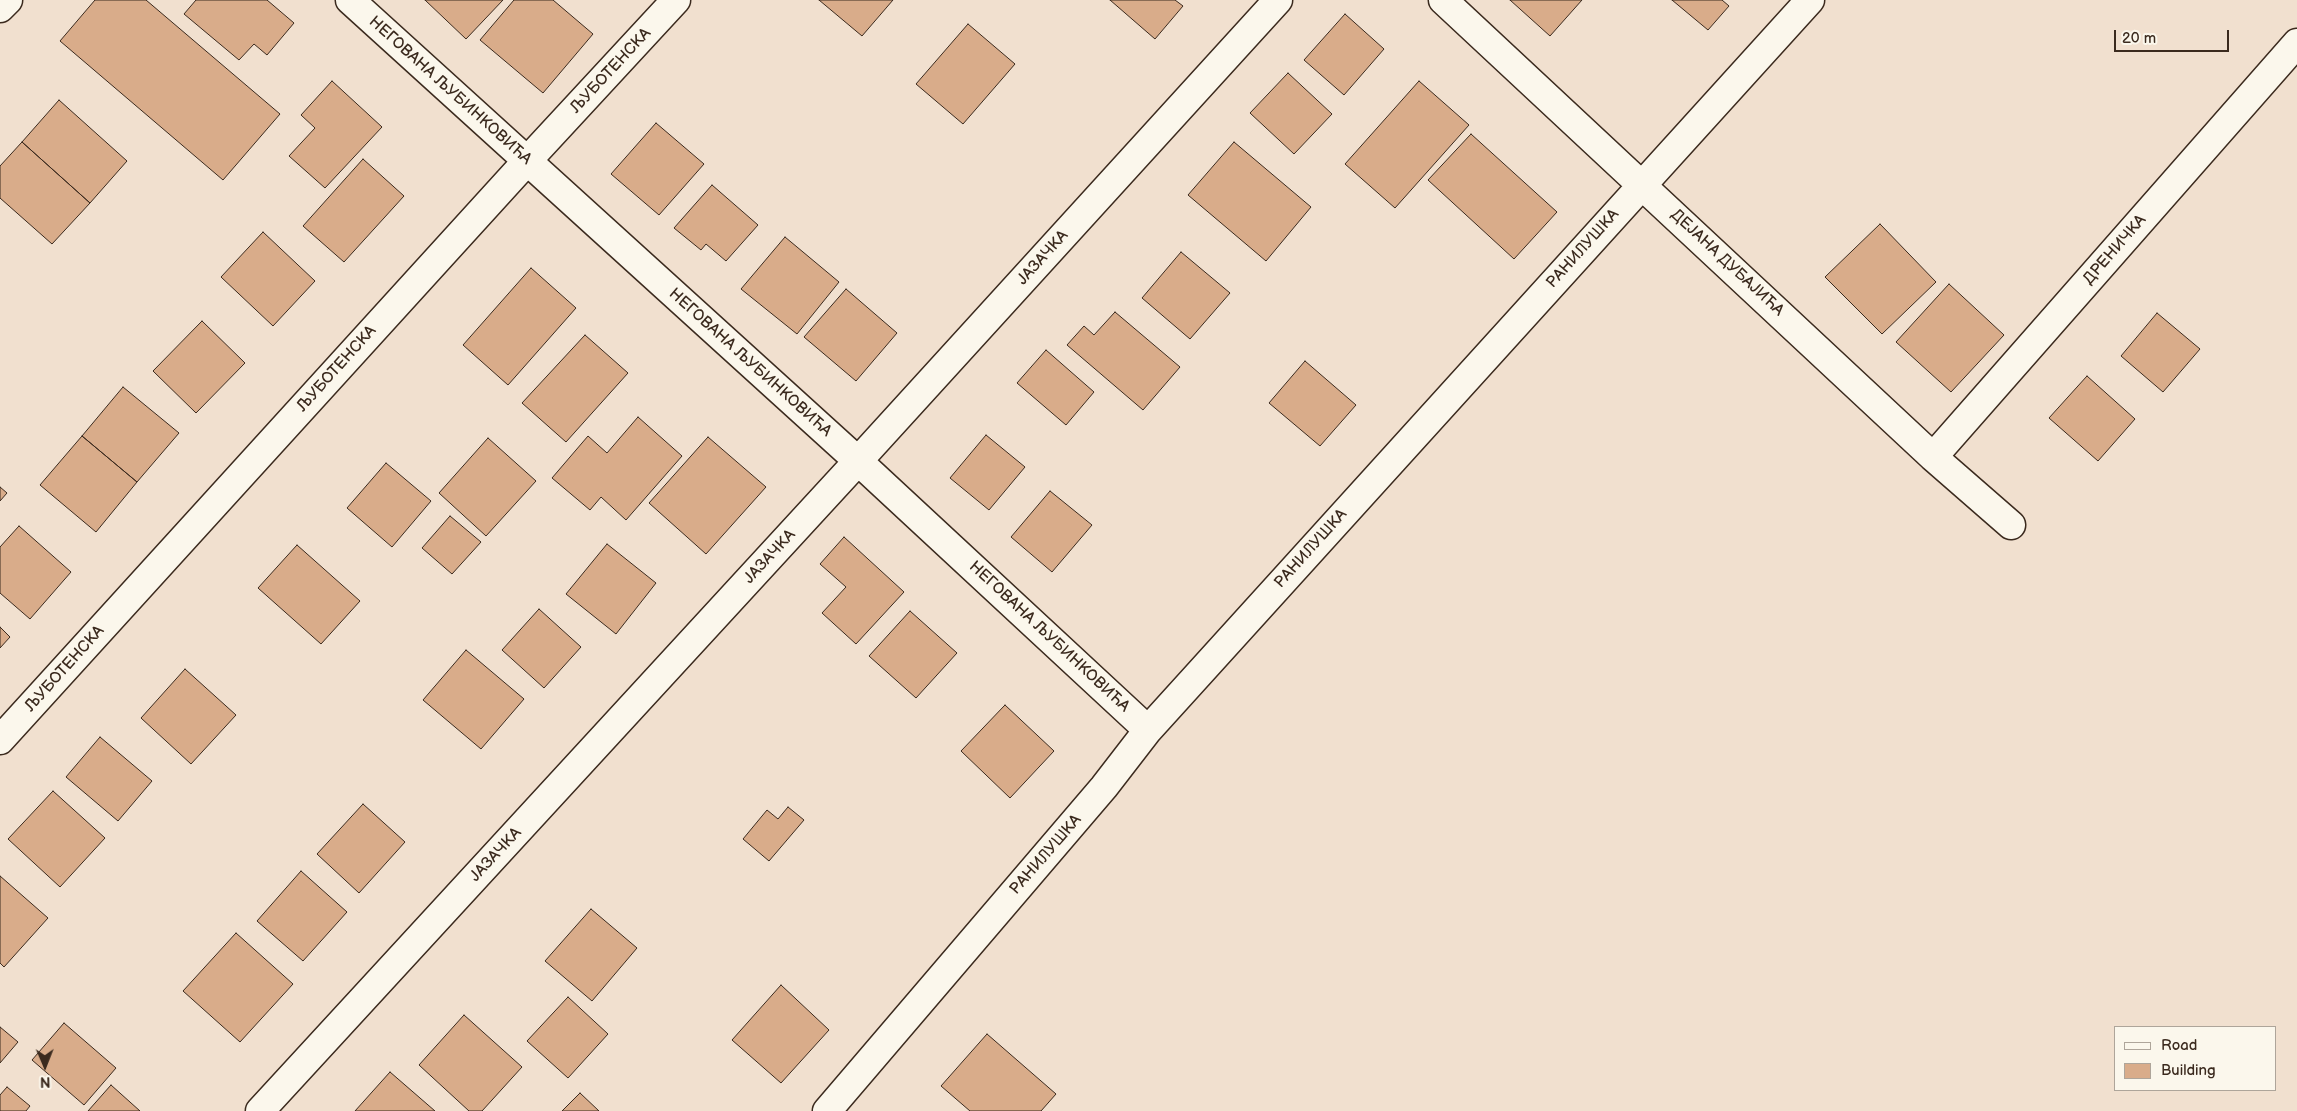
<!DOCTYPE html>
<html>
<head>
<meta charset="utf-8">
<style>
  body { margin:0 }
  #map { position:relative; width:2297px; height:1111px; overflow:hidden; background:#f1e0cf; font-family:"Balsamiq Sans",sans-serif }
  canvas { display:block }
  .legend { position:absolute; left:2114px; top:1026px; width:162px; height:65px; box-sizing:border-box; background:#fbf7ec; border:1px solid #aea59a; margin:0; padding:6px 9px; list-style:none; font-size:15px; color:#3b2a1e }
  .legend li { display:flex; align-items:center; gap:10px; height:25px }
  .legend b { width:25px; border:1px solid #aea59a }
  .north { position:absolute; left:20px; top:1041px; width:50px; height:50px; -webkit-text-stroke:4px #fbf7ec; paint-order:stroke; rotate:179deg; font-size:14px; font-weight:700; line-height:20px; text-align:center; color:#3b2a1e }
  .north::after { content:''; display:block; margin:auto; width:18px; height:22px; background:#3b2a1e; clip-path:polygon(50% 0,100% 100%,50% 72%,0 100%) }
  .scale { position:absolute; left:2114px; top:30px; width:115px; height:22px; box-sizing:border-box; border:2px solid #3b2a1e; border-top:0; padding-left:6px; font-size:15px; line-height:18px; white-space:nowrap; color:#3b2a1e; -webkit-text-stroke:4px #fbf7ec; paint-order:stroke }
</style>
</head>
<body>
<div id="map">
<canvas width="2297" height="1111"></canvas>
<ul class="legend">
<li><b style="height:6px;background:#fbf7ec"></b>Road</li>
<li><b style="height:14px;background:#d9ac8a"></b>Building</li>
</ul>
<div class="north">N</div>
<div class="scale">20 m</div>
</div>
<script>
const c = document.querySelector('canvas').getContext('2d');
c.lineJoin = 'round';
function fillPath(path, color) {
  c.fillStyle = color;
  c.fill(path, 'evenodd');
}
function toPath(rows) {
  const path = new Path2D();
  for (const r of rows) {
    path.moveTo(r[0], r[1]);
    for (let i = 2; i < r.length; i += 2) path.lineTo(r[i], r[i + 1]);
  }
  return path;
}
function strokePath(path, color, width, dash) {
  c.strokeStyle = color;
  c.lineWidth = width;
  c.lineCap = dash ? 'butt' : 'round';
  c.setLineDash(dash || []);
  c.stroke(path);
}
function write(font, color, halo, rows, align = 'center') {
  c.font = font + ' "Balsamiq Sans",sans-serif';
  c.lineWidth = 4.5;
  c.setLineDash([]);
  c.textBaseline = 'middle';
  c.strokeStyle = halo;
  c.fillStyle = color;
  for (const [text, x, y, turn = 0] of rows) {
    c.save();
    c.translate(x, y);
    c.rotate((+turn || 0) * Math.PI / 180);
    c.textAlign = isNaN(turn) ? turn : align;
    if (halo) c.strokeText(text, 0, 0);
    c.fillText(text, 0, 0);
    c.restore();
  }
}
const building = toPath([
  [95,0,146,0,280,114,223,180,60,41,95,0],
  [196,0,267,0,294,23,267,55,254,44,239,60,184,14,196,0],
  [425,0,503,0,466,39,425,0],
  [514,0,553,0,593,34,543,93,480,40,514,0],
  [819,0,893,0,862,36,819,0],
  [1110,0,1175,0,1183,6,1155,39,1110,0],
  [1510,0,1582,0,1550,36,1510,0],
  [1672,0,1722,0,1729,6,1708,30,1672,0],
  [1345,14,1384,49,1344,95,1304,60,1345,14],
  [968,24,1015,64,963,124,916,84,968,24],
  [1288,73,1332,114,1294,154,1250,113,1288,73],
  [332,81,382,127,325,188,289,156,315,128,301,115,332,81],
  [1419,81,1469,125,1395,208,1345,164,1419,81],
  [59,100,127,161,90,203,22,142,59,100],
  [656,123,704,164,659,215,611,174,656,123],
  [1471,134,1557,212,1514,259,1428,180,1471,134],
  [22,142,90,203,52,244,0,198,0,166,22,142],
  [1234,142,1311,207,1266,261,1188,195,1234,142],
  [363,159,404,196,344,262,303,226,363,159],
  [712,185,758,225,726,261,706,244,701,250,674,228,712,185],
  [1880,224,1936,282,1882,334,1825,277,1880,224],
  [263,232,315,281,273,326,221,277,263,232],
  [785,237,839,282,797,334,741,289,785,237],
  [1181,252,1230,293,1190,339,1142,298,1181,252],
  [531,268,576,308,508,385,463,345,531,268],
  [1949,284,2004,335,1951,392,1896,342,1949,284],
  [846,289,897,333,856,381,804,337,846,289],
  [1115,312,1180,367,1143,410,1067,345,1084,326,1094,335,1115,312],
  [2157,313,2200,349,2163,392,2121,356,2157,313],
  [202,321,245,363,196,413,153,371,202,321],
  [585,335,628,373,566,442,522,403,585,335],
  [1046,350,1094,392,1066,425,1017,383,1046,350],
  [1305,361,1356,405,1320,446,1269,403,1305,361],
  [2087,376,2135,419,2098,461,2049,418,2087,376],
  [123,387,179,433,137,482,82,436,123,387],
  [638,417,682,456,626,520,601,497,590,510,552,478,588,436,607,453,638,417],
  [986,435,1025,467,989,510,950,478,986,435],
  [82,436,137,482,96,532,40,485,82,436],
  [708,437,766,487,706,554,649,503,708,437],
  [488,438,536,481,486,536,439,493,488,438],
  [386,463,431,501,392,547,347,508,386,463],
  [0,487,7,493,0,501,0,487],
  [1050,491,1092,525,1052,572,1011,537,1050,491],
  [450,516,481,542,452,574,422,548,450,516],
  [19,526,71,572,30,619,0,593,0,547,19,526],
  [844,537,904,592,856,644,822,613,846,587,820,564,844,537],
  [607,544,656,583,616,634,566,594,607,544],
  [297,545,360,601,321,644,258,588,297,545],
  [539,609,581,647,544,688,502,650,539,609],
  [910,611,957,653,916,698,869,656,910,611],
  [0,627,10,637,0,648,0,627],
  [466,650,524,699,481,749,423,700,466,650],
  [185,669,236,715,191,764,141,718,185,669],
  [1005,705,1054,751,1010,798,961,751,1005,705],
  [100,737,152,781,118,821,66,777,100,737],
  [53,791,105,838,60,887,8,839,53,791],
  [363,804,405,842,359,893,317,854,363,804],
  [788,807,804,820,769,861,743,839,767,810,778,819,788,807],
  [301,871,347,912,303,961,257,921,301,871],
  [0,876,48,918,4,967,0,963,0,876],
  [591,909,637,948,592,1001,545,961,591,909],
  [236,933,293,984,240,1042,183,991,236,933],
  [781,985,829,1030,781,1083,732,1040,781,985],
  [568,997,608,1034,568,1078,527,1041,568,997],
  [464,1015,522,1067,482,1111,469,1111,419,1065,464,1015],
  [64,1023,116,1068,84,1105,32,1060,64,1023],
  [0,1027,18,1042,0,1063,0,1027],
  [987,1034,1056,1094,1041,1111,970,1111,941,1086,987,1034],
  [390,1072,435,1111,355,1111,390,1072],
  [111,1085,140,1111,88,1111,111,1085],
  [7,1087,30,1106,26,1111,0,1111,0,1095,7,1087],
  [580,1093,599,1111,562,1111,580,1093]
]);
const street = toPath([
  [350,0,858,461,1148,730],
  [1443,0,1933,457,2011,525],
  [0,8,8,0],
  [1933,457,2297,43],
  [0,740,527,161,676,0],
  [260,1111,858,461,1278,0],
  [827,1111,1104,787,1148,730,1810,0]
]);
const streetNames = [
  ["ЉУБОТЕНСКА",611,71,-47],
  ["НЕГОВАНА ЉУБИНКОВИЋА",450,91,42],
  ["РАНИЛУШКА",1583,249,-48],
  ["ДРЕНИЧКА",2115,250,-49],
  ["ЈАЗАЧКА",1043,258,-48],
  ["ДЕЈАНА ДУБАЈИЋА",1727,263,43],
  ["НЕГОВАНА ЉУБИНКОВИЋА",750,363,42],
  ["ЉУБОТЕНСКА",337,369,-48],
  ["РАНИЛУШКА",1311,549,-48],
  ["ЈАЗАЧКА",770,557,-47],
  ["НЕГОВАНА ЉУБИНКОВИЋА",1049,637,43],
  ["ЉУБОТЕНСКА",65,669,-48],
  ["ЈАЗАЧКА",496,855,-47],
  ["РАНИЛУШКА",1046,855,-49]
];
fillPath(building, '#d9ac8a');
strokePath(building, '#3b2a1e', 1);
strokePath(street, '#3b2a1e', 31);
strokePath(street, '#fbf7ec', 28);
write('16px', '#3b2a1e', '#fbf7ec', streetNames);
</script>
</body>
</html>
